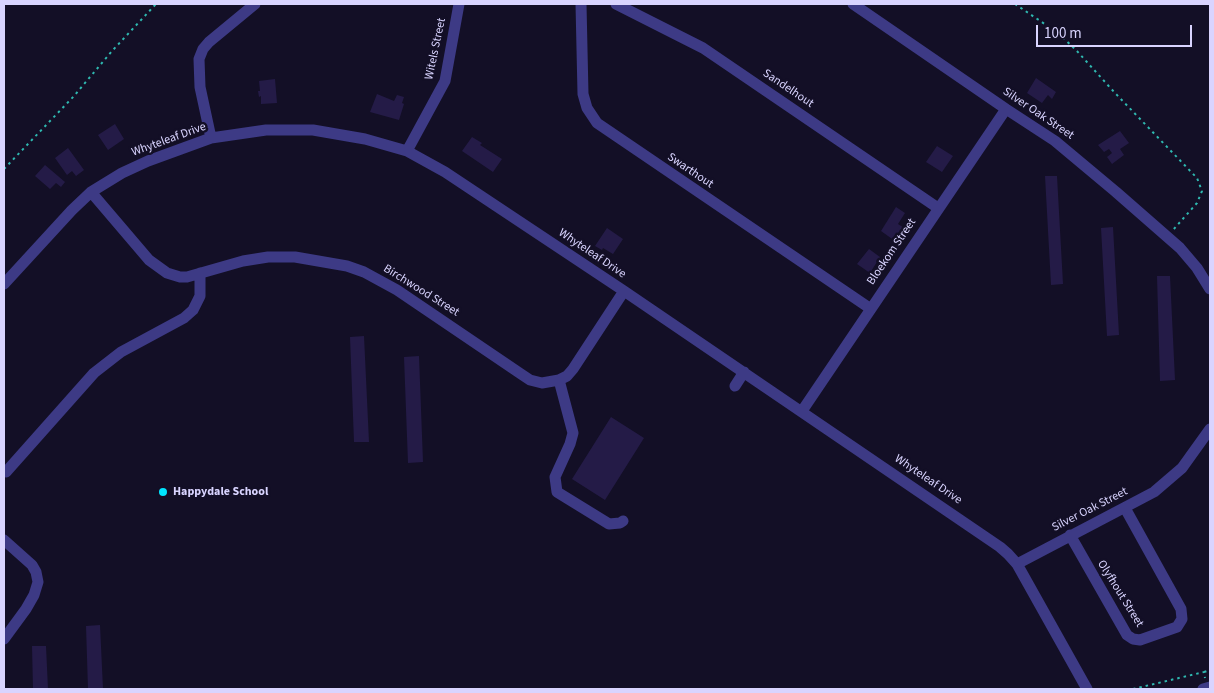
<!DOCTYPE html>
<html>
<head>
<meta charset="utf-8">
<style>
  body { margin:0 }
  #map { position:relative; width:1214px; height:693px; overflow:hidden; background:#130f26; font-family:"Source Sans 3",sans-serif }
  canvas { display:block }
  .frame { position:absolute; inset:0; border:5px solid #d9d4ff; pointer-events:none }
  .scale { position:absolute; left:1036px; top:25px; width:156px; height:22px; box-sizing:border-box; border:2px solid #d9d4ff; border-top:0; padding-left:6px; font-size:15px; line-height:18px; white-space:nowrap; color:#d9d4ff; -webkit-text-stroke:4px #130f26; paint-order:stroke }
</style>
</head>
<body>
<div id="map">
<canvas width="1214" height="693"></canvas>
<div class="frame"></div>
<div class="scale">100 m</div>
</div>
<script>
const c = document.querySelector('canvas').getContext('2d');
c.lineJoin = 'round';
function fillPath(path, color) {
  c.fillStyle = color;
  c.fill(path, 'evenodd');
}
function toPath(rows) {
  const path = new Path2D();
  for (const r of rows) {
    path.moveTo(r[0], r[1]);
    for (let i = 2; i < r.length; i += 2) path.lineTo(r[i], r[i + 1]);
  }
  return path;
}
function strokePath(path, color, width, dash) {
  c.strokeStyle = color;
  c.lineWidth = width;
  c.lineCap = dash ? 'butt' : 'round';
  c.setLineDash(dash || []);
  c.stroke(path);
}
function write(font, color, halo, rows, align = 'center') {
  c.font = font + ' "Source Sans 3",sans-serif';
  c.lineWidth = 5;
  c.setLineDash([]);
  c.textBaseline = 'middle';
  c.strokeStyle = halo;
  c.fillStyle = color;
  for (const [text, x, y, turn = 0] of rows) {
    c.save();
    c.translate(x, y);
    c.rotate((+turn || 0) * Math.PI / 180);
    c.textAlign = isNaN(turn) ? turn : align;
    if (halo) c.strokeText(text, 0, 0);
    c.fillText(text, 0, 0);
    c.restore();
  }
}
const building = toPath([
  [1036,78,1056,92,1052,99,1048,95,1042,103,1027,93],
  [275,79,277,103,261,104,261,96,259,97,258,91,260,91,259,81],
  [377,94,394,101,397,95,404,97,402,103,404,104,399,120,370,112],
  [115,124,124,139,108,150,98,135],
  [1120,131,1129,143,1120,149,1124,155,1112,164,1107,157,1112,153,1109,149,1104,152,1098,145],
  [472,137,482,143,480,145,502,159,493,172,462,151],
  [937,146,953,156,942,172,926,162],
  [68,148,84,170,76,176,72,171,67,175,55,158],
  [45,165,65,182,61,187,56,183,50,189,35,176],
  [1045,176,1057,176,1063,284,1051,285],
  [896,207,905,213,898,224,904,228,895,241,881,231],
  [1113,227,1119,335,1107,336,1101,228],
  [607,228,623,239,613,254,603,248,602,250,595,246],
  [869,249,880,257,870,273,857,264],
  [1157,276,1170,276,1175,380,1160,381],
  [364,336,369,442,354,442,350,337],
  [419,356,423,462,408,463,404,357],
  [611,417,644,438,605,500,572,479],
  [100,625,103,689,88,689,86,626],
  [32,646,46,646,48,689,33,689]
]);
const path = toPath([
  [1015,4,1058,33,1076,50,1115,93,1197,178,1202,191,1197,203,1173,230],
  [4,169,74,96,112,51,156,4],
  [1204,672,1210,670],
  [1133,689,1204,672,1205,678]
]);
const minor = toPath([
  [581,4,583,94,587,108,597,123,871,309],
  [616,4,703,48,938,208],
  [853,4,1006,109,1055,141,1116,192,1180,248,1197,268,1210,289],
  [211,138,200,87,199,59,203,49,209,42,255,4],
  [407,151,445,81,459,4],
  [91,192,149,260,167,273,180,277,187,277,243,261,268,257,295,257,347,266,364,272,397,290,521,374,530,380,542,383,559,380,567,376,573,369,624,291],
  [4,284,72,210,91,192,122,173,148,161,211,138,266,130,313,130,365,139,407,151,445,172,624,291,1000,547,1008,554,1017,564,1087,689],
  [559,380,573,433,570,444,555,477,557,492,609,524,620,523,623,521],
  [735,386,744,372],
  [802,411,1006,109],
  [6,472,94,373,121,352,184,318,193,310,200,296,200,273],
  [1070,535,1127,635,1133,639,1140,640,1177,627,1182,619,1181,609,1125,508],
  [4,540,32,565,36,572,38,582,34,595,26,609,4,639],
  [1017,564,1154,492,1182,468,1210,429],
  [1203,689,1210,687]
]);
const markers = [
  [163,492,5,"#00e5ff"]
];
const streetNames = [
  ["Witels Street",436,49,-78],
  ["Sandelhout",788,89,34],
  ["Silver Oak Street",1038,114,34],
  ["Whyteleaf Drive",169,140,-20],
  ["Swarthout",690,171,34],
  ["Bloekom Street",892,252,-56],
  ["Whyteleaf Drive",592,254,34],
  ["Birchwood Street",421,291,32],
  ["Whyteleaf Drive",928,480,34],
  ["Silver Oak Street",1090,510,-27],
  ["Olyfhout Street",1120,594,58]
];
const poiNames = [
  ["Happydale School",173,492]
];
fillPath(building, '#241b47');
strokePath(path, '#2fb8b0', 2, [2.5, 4]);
strokePath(minor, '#3d3a85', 11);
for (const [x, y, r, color] of markers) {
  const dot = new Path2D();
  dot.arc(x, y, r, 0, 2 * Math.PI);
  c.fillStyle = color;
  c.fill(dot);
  strokePath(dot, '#130f26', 2);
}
write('12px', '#d9d4ff', '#130f26', streetNames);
write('bold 12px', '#d9d4ff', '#130f26', poiNames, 'left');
</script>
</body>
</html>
